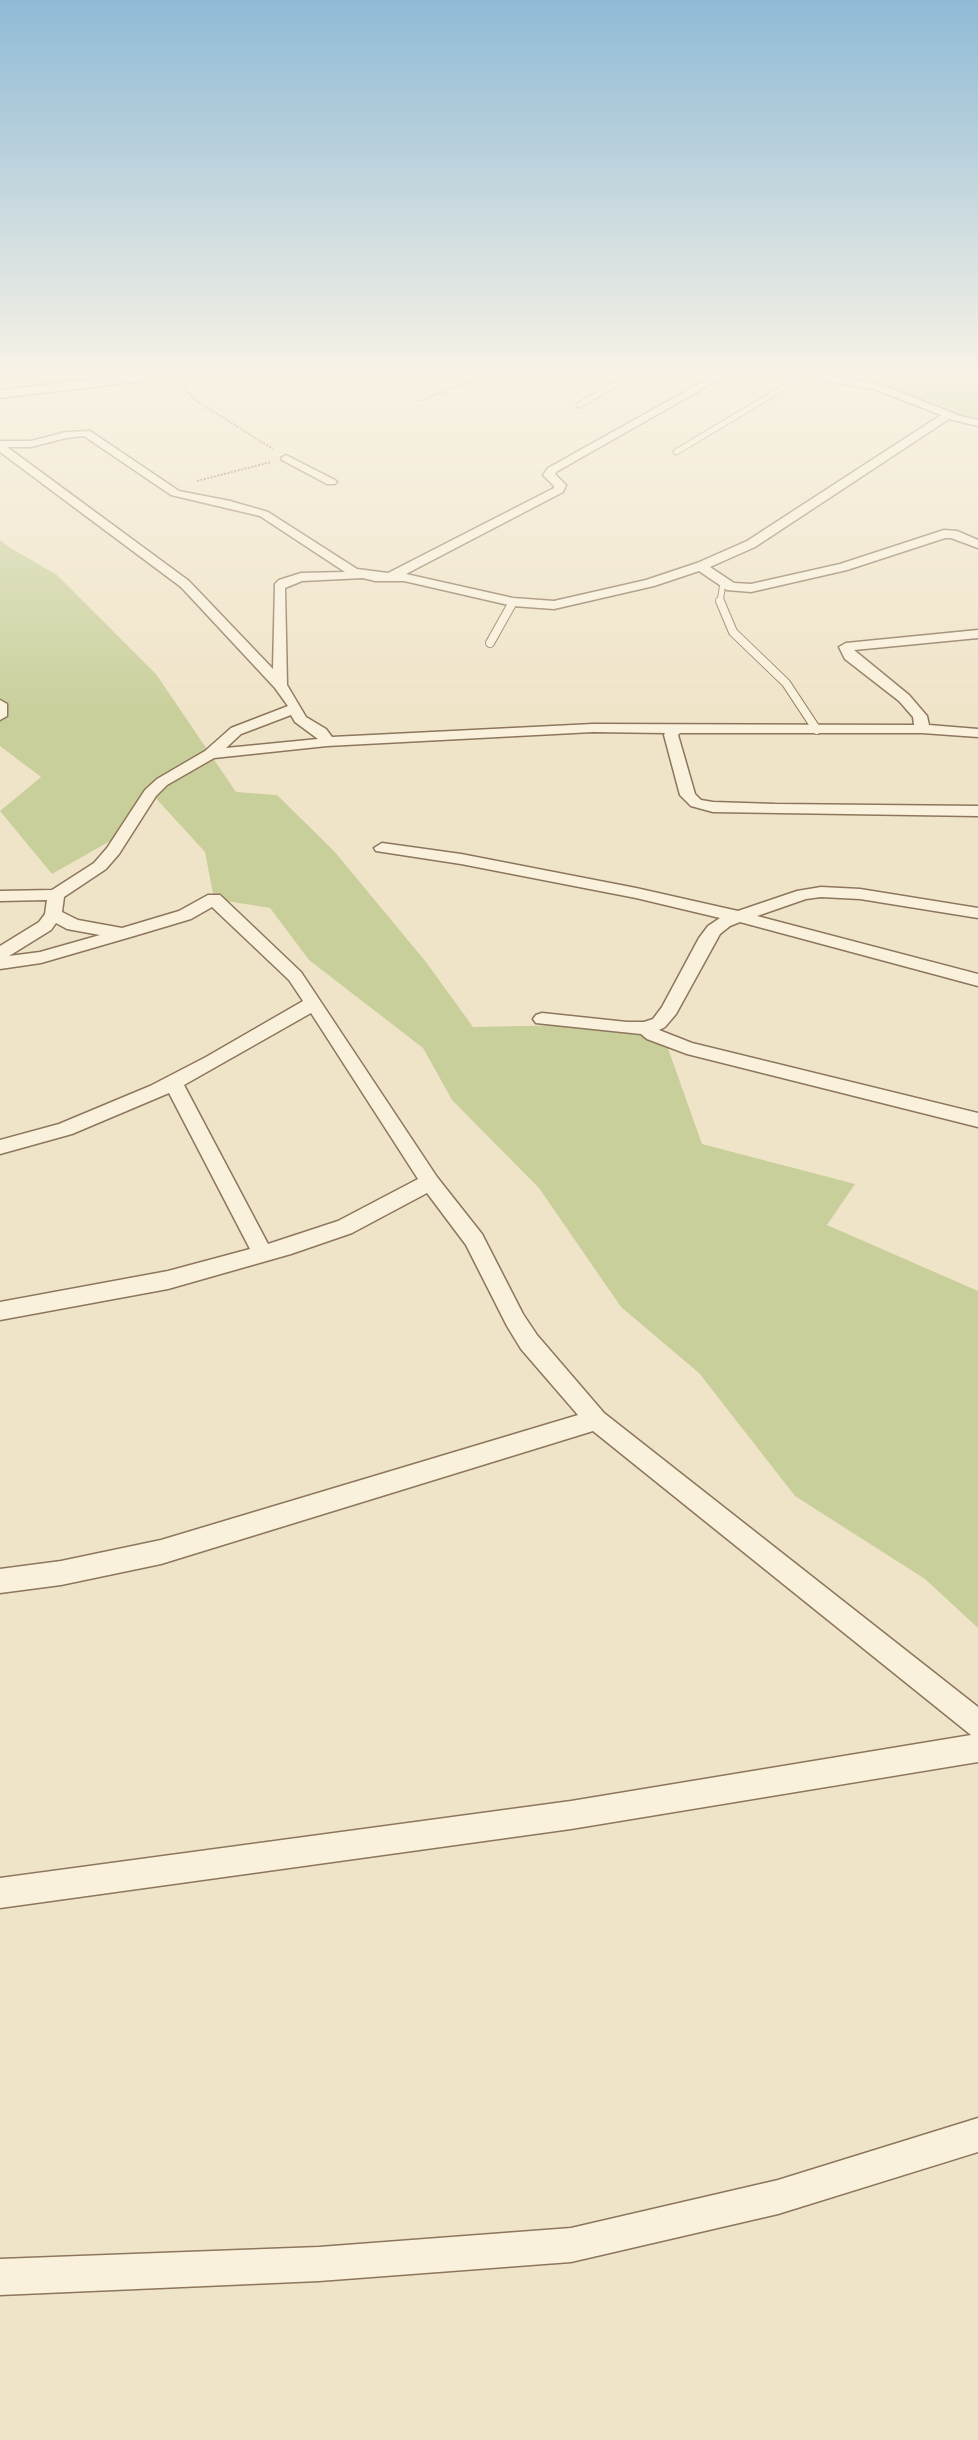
<!DOCTYPE html>
<html>
<head>
<meta charset="utf-8">
<style>
  body { margin:0 }
  canvas { display:block; background:#f0e4c8 }
</style>
</head>
<body>
<canvas width="978" height="2440"></canvas>
<script>
const c = document.querySelector('canvas').getContext('2d');
c.lineJoin = 'round';
function fillPath(path, color) {
  c.fillStyle = color;
  c.fill(path, 'evenodd');
}
function toPath(rows) {
  const path = new Path2D();
  for (const r of rows) {
    path.moveTo(r[0], r[1]);
    for (let i = 2; i < r.length; i += 2) path.lineTo(r[i], r[i + 1]);
  }
  return path;
}
function strokePath(path, color, width, dash) {
  c.strokeStyle = color;
  c.lineWidth = width;
  c.lineCap = dash ? 'butt' : 'round';
  c.setLineDash(dash || []);
  c.stroke(path);
}
const green = toPath([
  [823,376,978,376,978,419,962,416,881,384],
  [0,540,9,547,57,575,156,674,236,792,277,795,334,851,426,962,473,1027,659,1023,702,1144,855,1184,827,1225,978,1291,978,1628,925,1579,795,1496,699,1373,621,1307,539,1188,452,1100,423,1048,309,960,270,908,214,899,205,852,151,793,126,832,52,874,0,811,41,777,0,746]
]);
const path = toPath([
  [175,376,195,400,273,449],
  [420,401,483,376],
  [197,481,271,462]
]);
const serviceFar1 = toPath([
  [579,405,630,376],
  [676,452,803,376],
  [720,602,723,583]
]);
const service = toPath([
  [720,601,733,632,786,683,817,730],
  [490,643,513,602]
]);
const minor = toPath([
  [713,376,725,376,556,472,555,474,566,485,563,492,406,574,513,598,554,601,646,580,697,563,747,541,941,415,874,389,812,379,807,376,829,376,880,384,960,416,978,420,978,426,949,419,755,547,710,567,734,583,751,584,840,564,944,530,957,531,978,540,978,548,951,538,945,538,847,570,751,592,727,590,699,571,654,586,554,609,513,606,404,581,375,581,363,578,302,581,285,588,287,685,306,717,326,729,332,737,593,724,914,725,913,717,899,701,845,659,839,647,846,643,978,630,978,638,854,650,909,695,927,716,929,725,978,729,978,737,922,733,680,733,678,735,695,794,701,800,713,802,775,804,978,806,978,816,713,812,691,806,680,795,664,735,665,733,593,732,327,746,214,758,167,785,156,796,119,854,106,869,64,897,62,912,78,920,122,928,179,911,208,895,220,895,301,972,437,1177,482,1234,523,1314,537,1335,604,1413,978,1707,978,1762,571,1829,0,1908,0,1878,571,1801,971,1735,593,1431,161,1564,61,1585,0,1593,0,1569,61,1561,161,1540,578,1415,521,1349,507,1326,466,1245,427,1193,352,1233,291,1254,168,1289,0,1320,0,1302,168,1271,250,1249,169,1093,72,1134,0,1154,0,1140,59,1124,150,1086,206,1057,303,1001,289,980,212,907,191,919,134,936,41,963,0,969,0,946,39,922,45,914,47,900,0,901,0,891,52,890,94,863,107,848,145,790,157,779,205,751,231,728,288,706,275,688,181,587,0,452,0,441,31,441,66,432,90,431,179,491,230,501,268,512,357,569,388,573,554,488,554,486,543,475,548,468,713,376],
  [84,436,171,495,260,516,345,572,301,573,279,580,275,584,273,669,189,581,7,447,31,447,66,438,84,436],
  [291,715,295,722,318,739,226,748,241,734,291,715],
  [56,923,67,929,100,935,40,952,9,956,51,930,56,923],
  [311,1013,418,1179,338,1221,268,1244,184,1085,311,1013],
  [286,455,335,480,337,482,335,484,327,484,282,460,281,458,286,455],
  [0,700,7,704,7,716,0,720,0,700],
  [382,843,461,854,636,888,738,911,797,891,821,887,860,889,978,908,978,918,860,899,821,897,806,899,757,916,978,974,978,986,740,922,730,926,720,934,676,1014,665,1027,659,1030,692,1043,978,1113,978,1127,687,1054,647,1039,641,1034,536,1023,533,1019,536,1015,542,1013,627,1022,644,1022,653,1019,662,1007,699,938,708,926,720,918,636,898,461,864,376,851,374,848,382,843],
  [978,2118,978,2152,778,2214,571,2262,319,2281,0,2295,0,2259,319,2247,571,2228,778,2180,978,2118]
]);
const tertiary = toPath([
  [120,376,156,376,150,380,0,398,0,390,120,376]
]);
fillPath(green, '#c9cf9b');
strokePath(serviceFar1, '#8d765c', 7);
strokePath(service, '#8d765c', 10);
strokePath(minor, '#8d765c', 3);
strokePath(tertiary, '#8d765c', 3);
strokePath(path, '#8d765c', 2, [2, 1.5]);
strokePath(serviceFar1, '#faf1dc', 5);
strokePath(service, '#faf1dc', 8);
fillPath(minor, '#faf1dc');
fillPath(tertiary, '#faf1dc');
const sky = c.createLinearGradient(0, 0, 0, 717);
sky.addColorStop(0, '#8fbad6');
sky.addColorStop(0.52, '#f8f3e6');
sky.addColorStop(1, '#f8f3e600');
c.fillStyle = sky;
c.fillRect(0, 0, 978, 717);
</script>
</body>
</html>
